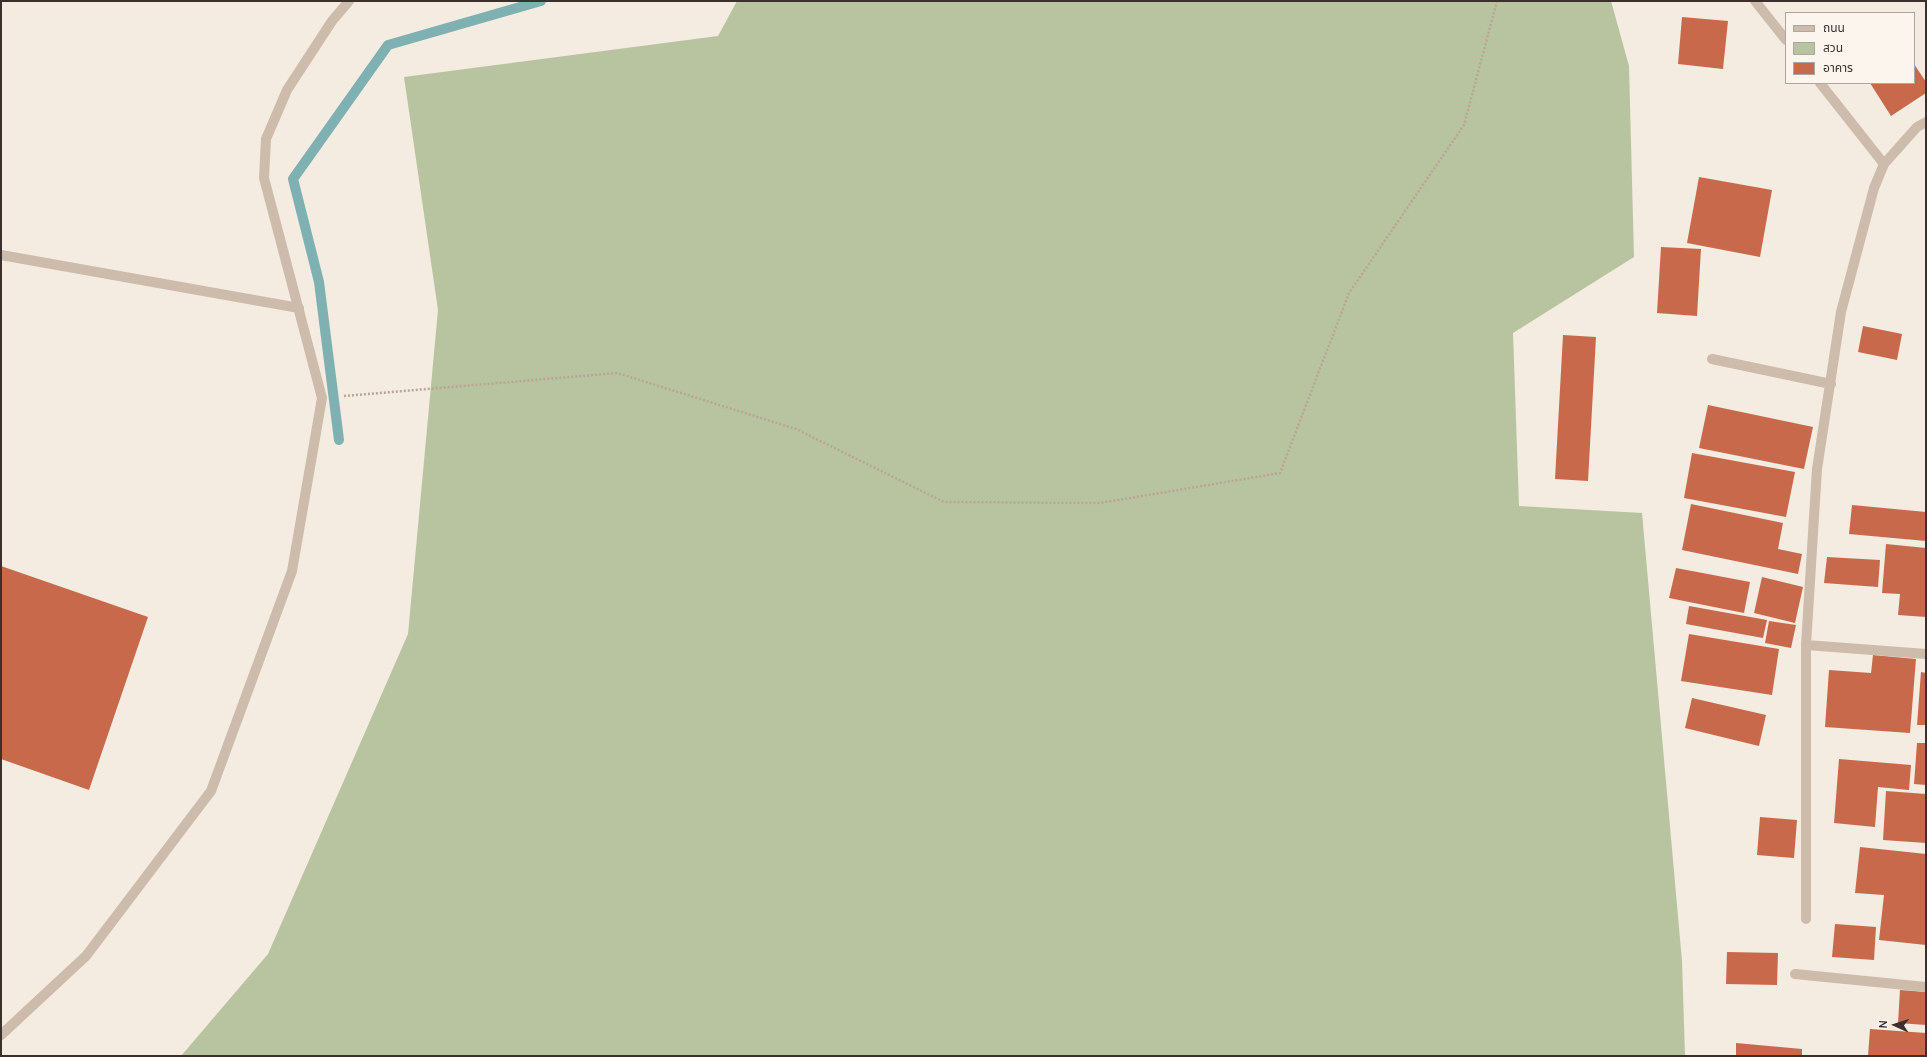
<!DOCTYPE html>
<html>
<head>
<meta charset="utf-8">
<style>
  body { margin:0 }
  #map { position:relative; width:1927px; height:1057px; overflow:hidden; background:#f4ebe1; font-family:Manrope,"Noto Sans Thai",sans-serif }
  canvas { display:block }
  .frame { position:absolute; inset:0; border:2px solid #3b302b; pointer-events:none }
  .legend { position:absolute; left:1785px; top:12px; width:130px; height:72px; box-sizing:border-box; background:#fbf5ee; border:1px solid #aea6a0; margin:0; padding:5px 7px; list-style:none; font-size:12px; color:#3b302b }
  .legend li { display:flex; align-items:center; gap:8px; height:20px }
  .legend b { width:20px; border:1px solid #aea6a0 }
  .north { position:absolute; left:1875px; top:1005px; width:40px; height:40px; -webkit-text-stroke:3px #fbf5ee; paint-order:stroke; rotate:273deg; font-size:11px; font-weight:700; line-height:16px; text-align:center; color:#3b302b }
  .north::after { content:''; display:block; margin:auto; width:14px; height:18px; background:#3b302b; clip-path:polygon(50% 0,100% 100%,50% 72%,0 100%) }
</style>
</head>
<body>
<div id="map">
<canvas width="1927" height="1057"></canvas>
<div class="frame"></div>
<ul class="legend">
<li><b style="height:5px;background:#cdbbac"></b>ถนน</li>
<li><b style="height:11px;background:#b8c4a0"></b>สวน</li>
<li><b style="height:11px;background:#c8694b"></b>อาคาร</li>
</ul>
<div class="north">N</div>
</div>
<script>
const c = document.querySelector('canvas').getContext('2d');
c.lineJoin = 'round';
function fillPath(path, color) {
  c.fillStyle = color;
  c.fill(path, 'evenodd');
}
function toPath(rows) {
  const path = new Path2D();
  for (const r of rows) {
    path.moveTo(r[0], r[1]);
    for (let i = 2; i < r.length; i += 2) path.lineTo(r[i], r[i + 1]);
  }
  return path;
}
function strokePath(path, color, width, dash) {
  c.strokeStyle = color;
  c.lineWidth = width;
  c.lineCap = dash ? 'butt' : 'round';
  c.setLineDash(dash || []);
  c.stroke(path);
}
const green = toPath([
  [737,1,1611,1,1629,66,1634,257,1513,333,1519,506,1642,513,1682,961,1685,1056,181,1056,268,954,408,634,438,310,404,77,718,36]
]);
const stream = toPath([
  [339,440,319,282,293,179,388,45,541,1]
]);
const building = toPath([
  [1682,17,1728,21,1723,69,1678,64],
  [1914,64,1926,82,1926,93,1891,116,1870,83,1914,83],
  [1699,177,1772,190,1760,257,1687,243],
  [1661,247,1701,249,1697,316,1657,313],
  [1863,326,1902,334,1897,360,1858,352],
  [1563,335,1596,337,1588,481,1555,479],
  [1708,405,1813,427,1804,469,1699,448],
  [1692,453,1795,472,1786,517,1684,498],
  [1691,504,1783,523,1778,549,1802,554,1798,574,1682,550],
  [1852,505,1926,512,1926,541,1849,534],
  [1886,544,1926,548,1926,617,1898,615,1900,594,1882,593],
  [1827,557,1880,560,1878,587,1824,583],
  [1,566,148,617,89,790,1,759],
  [1676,568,1750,582,1744,613,1669,598],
  [1762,577,1803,587,1795,623,1754,613],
  [1689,606,1767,620,1763,638,1686,624],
  [1769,621,1796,625,1791,648,1765,643],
  [1689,634,1779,649,1772,695,1681,681],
  [1873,655,1916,659,1910,733,1825,727,1829,670,1871,673],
  [1921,672,1926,673,1926,725,1917,725],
  [1692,698,1766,715,1759,746,1685,728],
  [1917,743,1926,743,1926,785,1914,784],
  [1839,759,1911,765,1909,790,1878,787,1875,827,1834,823],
  [1886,791,1926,794,1926,843,1883,840],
  [1760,817,1797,820,1794,858,1757,855],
  [1860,847,1926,854,1926,945,1879,940,1884,895,1855,893],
  [1835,924,1876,927,1874,960,1832,957],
  [1727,952,1778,953,1777,985,1726,984],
  [1900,990,1926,992,1926,1025,1898,1023],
  [1870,1029,1926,1033,1926,1056,1868,1056],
  [1736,1043,1802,1049,1802,1056,1736,1056]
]);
const path = toPath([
  [344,396,617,373,796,429,944,502,1100,503,1280,473,1349,293,1464,125,1497,1]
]);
const lane = toPath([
  [1,255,299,308]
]);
const street = toPath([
  [1755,1,1786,40],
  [1820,83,1884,164],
  [1712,359,1831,384],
  [1806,645,1926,654],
  [1806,919,1806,645,1817,469,1841,312,1874,188,1884,164,1917,127,1926,122],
  [1795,974,1926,987],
  [1,1035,86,956,211,791,292,571,322,398,264,178,266,139,287,90,332,21,349,1]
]);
fillPath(green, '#b8c4a0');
strokePath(stream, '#7fb0b2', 10);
fillPath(building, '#c8694b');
strokePath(path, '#b9a596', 2.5, [2, 2]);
strokePath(lane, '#cdbbac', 10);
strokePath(street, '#cdbbac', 10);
</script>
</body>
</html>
